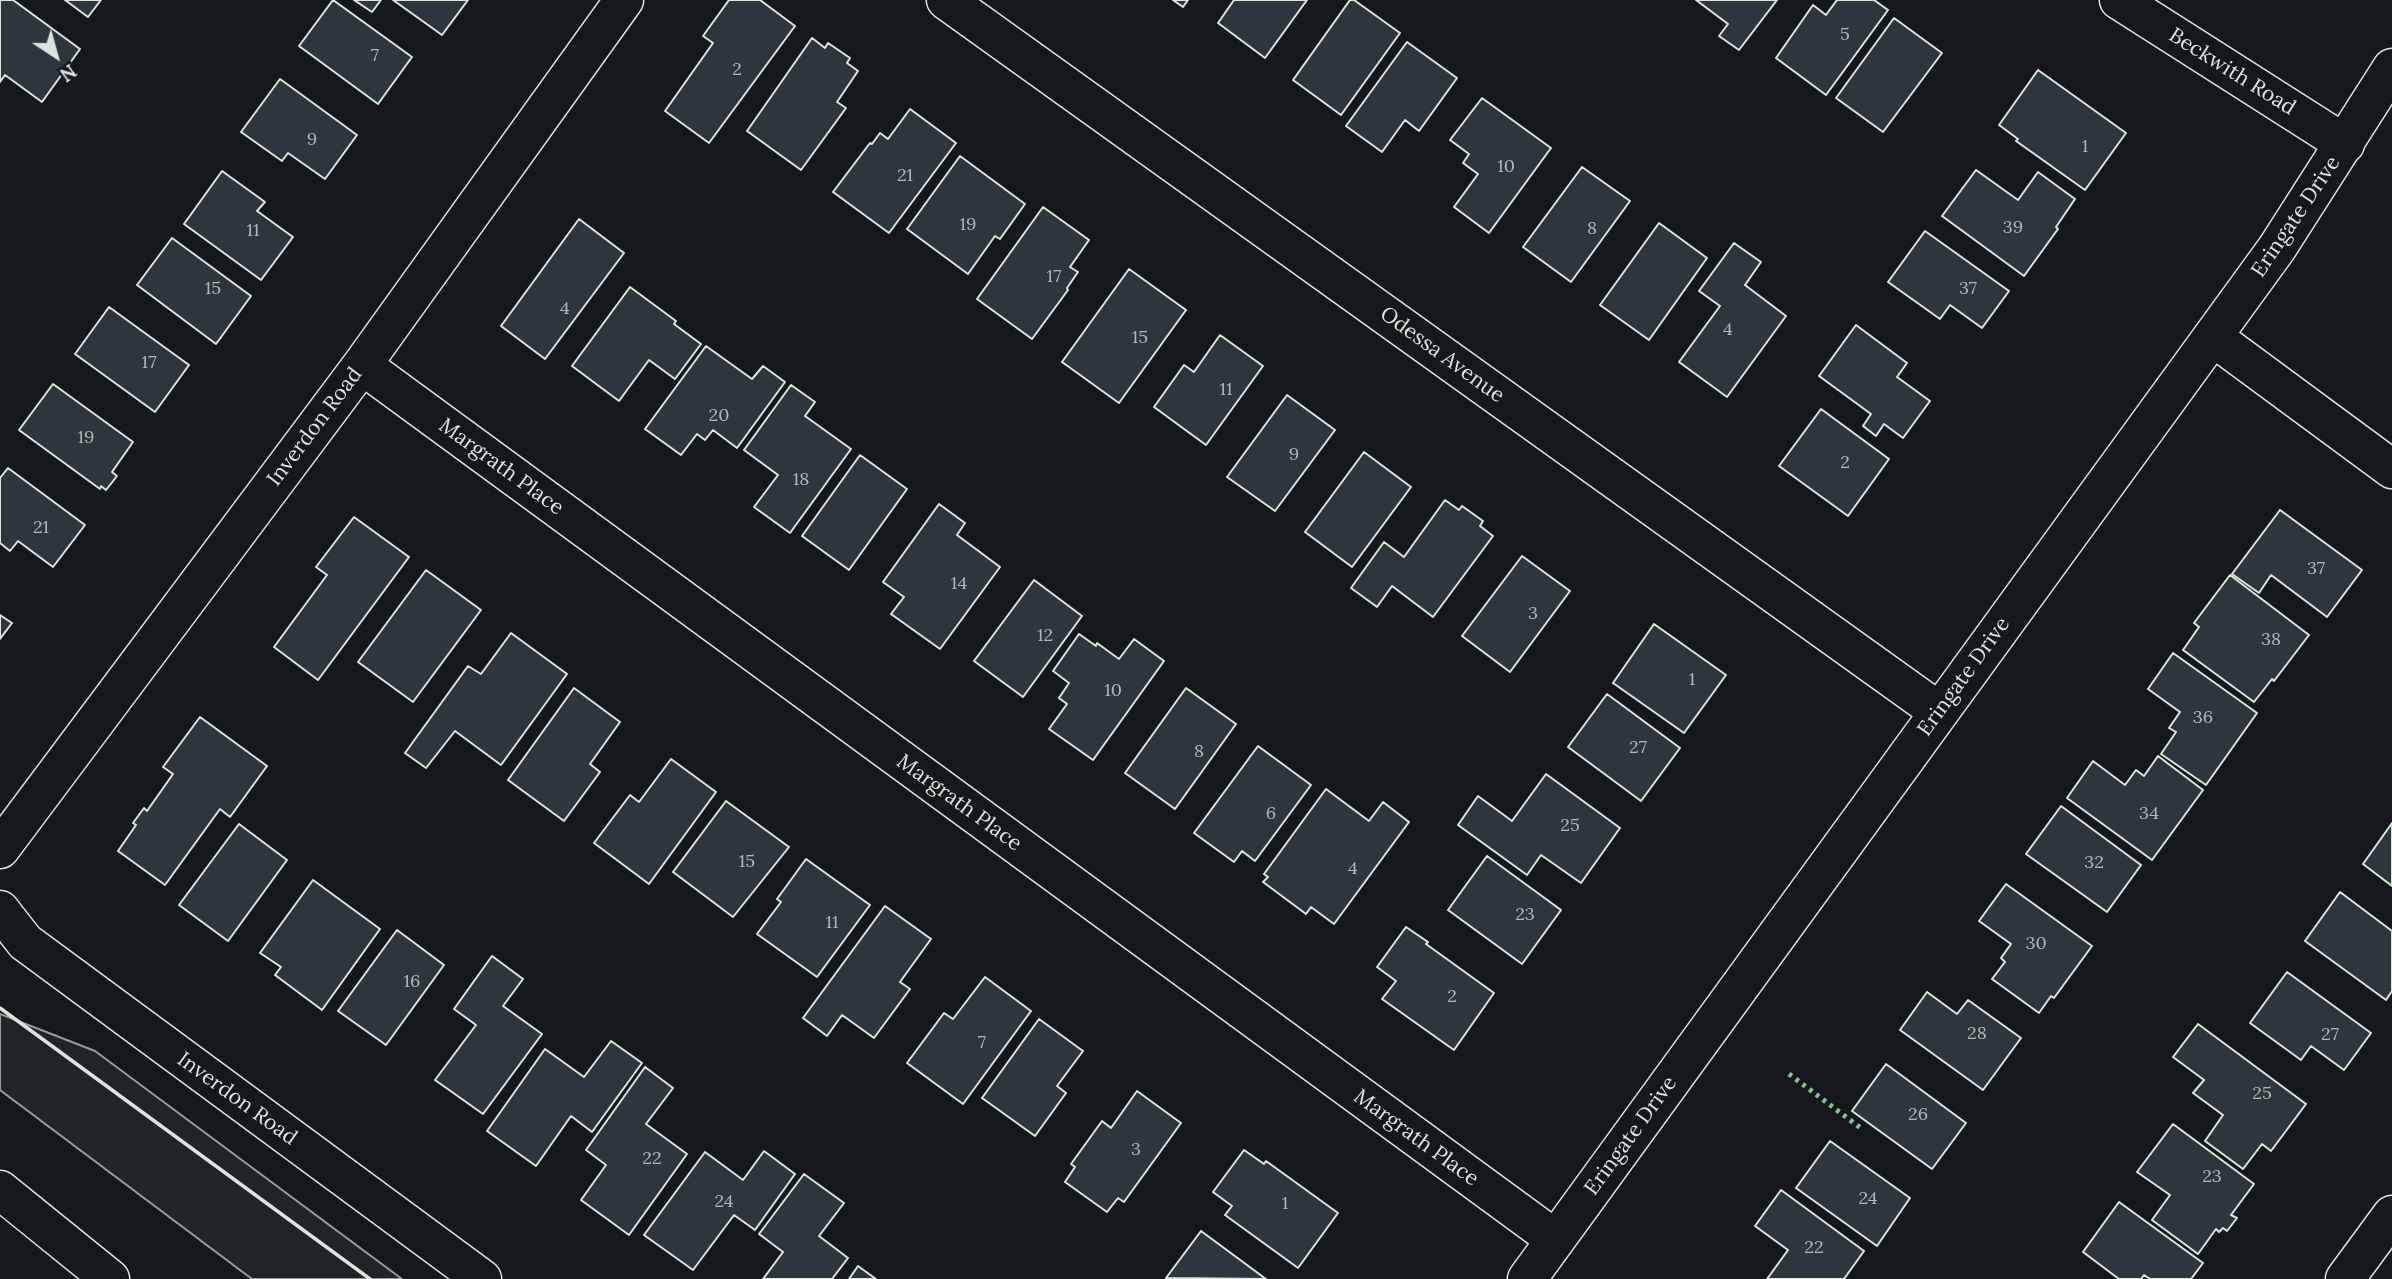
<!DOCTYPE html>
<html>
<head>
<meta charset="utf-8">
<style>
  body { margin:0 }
  #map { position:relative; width:2392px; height:1279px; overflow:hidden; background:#14181c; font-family:Lora,serif }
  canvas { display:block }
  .north { position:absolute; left:21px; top:21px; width:70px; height:70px; -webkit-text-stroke:5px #14181c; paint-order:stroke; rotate:144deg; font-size:19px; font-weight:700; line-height:28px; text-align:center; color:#d8e6dc }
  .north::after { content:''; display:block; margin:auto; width:24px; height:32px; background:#d8e6dc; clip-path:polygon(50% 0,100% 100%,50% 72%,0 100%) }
</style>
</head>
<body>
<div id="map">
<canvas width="2392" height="1279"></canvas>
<div class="north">N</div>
</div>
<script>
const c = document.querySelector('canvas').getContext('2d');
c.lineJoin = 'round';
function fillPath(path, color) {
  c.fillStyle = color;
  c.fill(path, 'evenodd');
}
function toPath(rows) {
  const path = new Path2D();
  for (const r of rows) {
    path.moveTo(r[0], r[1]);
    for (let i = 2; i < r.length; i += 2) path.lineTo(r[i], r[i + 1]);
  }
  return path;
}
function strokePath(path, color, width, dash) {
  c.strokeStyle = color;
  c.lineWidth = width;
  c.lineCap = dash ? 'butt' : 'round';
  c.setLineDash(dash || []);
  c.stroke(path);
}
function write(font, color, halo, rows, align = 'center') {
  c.font = font + ' Lora,serif';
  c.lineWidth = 5;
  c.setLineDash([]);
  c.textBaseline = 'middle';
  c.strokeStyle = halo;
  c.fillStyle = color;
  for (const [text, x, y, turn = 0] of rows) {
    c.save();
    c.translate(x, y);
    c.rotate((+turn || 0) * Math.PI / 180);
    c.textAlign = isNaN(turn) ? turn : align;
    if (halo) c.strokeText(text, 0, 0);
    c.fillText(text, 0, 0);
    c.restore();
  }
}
const green = toPath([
  [0,1014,95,1051,402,1279,252,1279,0,1090,0,1014]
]);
const building = toPath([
  [0,0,13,0,80,49,42,102,5,75,0,82,0,0],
  [65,0,101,0,88,17,65,0],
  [333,0,412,57,378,104,299,46,333,0],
  [354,0,381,0,372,12,354,0],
  [393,0,468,0,442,35,393,0],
  [729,0,760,0,795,26,709,143,665,111,713,43,703,36,729,0],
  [1173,0,1188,0,1183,7,1173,0],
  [1234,0,1307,0,1265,58,1218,23,1234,0],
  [1350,0,1354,0,1400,33,1341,115,1293,80,1350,0],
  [1696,0,1777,0,1739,50,1719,36,1728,24,1696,0],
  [1837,0,1874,0,1888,10,1826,95,1776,58,1813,5,1826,15,1837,0],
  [1894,18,1942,53,1883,132,1836,98,1894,18],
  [812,38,825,48,828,43,850,58,847,63,858,71,837,102,846,108,801,170,747,131,812,38],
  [1407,42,1457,78,1419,131,1405,120,1382,152,1346,126,1407,42],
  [2038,70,2126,133,2085,190,2016,141,2018,139,1999,125,2038,70],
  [280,79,357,135,325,179,288,153,282,161,241,132,280,79],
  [1482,98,1551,148,1489,233,1454,207,1478,174,1463,163,1469,154,1450,140,1482,98],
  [910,109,956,143,889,233,833,192,870,143,872,144,880,133,888,139,910,109],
  [960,156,1025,204,1000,239,995,236,968,274,907,229,960,156],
  [1582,167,1630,201,1571,282,1523,247,1582,167],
  [1976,170,2018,200,2038,172,2075,199,2056,227,2058,229,2024,276,1942,216,1976,170],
  [222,171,265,202,257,211,293,237,261,280,184,224,222,171],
  [1043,207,1089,240,1070,267,1078,272,1067,288,1068,290,1032,339,977,299,1043,207],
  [579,219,624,253,545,359,501,326,579,219],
  [1659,223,1707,258,1649,340,1600,305,1659,223],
  [1925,231,2009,291,1982,328,1950,305,1940,319,1888,282,1925,231],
  [172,238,251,296,216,344,137,285,172,238],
  [1734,243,1761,262,1745,285,1786,316,1727,397,1679,362,1720,306,1699,291,1734,243],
  [1129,269,1186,310,1119,403,1062,362,1129,269],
  [630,287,676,321,674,324,701,344,675,379,649,360,619,401,572,366,630,287],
  [109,307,189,365,155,412,75,354,109,307],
  [1856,325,1907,363,1897,377,1930,401,1903,438,1884,424,1876,436,1863,426,1871,414,1819,376,1856,325],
  [1220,335,1263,366,1206,445,1154,407,1184,365,1194,372,1220,335],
  [706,346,752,379,763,366,785,382,737,448,713,430,705,440,697,434,681,455,645,429,706,346],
  [53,384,133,442,112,472,117,476,106,490,101,486,100,489,19,430,53,384],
  [791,385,815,402,805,416,851,449,790,533,754,507,778,475,744,450,791,385],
  [1287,395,1335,430,1275,511,1227,477,1287,395],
  [1821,409,1889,459,1848,516,1779,466,1821,409],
  [1364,452,1411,487,1352,567,1305,532,1364,452],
  [860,455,907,489,849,570,802,536,860,455],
  [8,468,85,525,53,567,18,541,10,551,0,543,0,478,8,468],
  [1445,500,1459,510,1462,506,1483,521,1480,526,1493,536,1433,617,1392,586,1377,607,1351,588,1384,542,1404,557,1445,500],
  [939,504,965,523,957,535,1000,567,940,649,891,614,904,597,883,582,939,504],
  [2280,510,2362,570,2327,617,2271,575,2259,593,2232,574,2280,510],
  [354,517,409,557,318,680,274,647,327,575,316,567,354,517],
  [1522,556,1570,591,1510,672,1462,636,1522,556],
  [426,570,481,610,413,702,358,662,426,570],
  [2230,575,2309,635,2274,681,2272,679,2254,702,2183,650,2199,627,2194,623,2230,575],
  [1034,580,1082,616,1023,697,974,661,1034,580],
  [0,615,12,623,0,639,0,615],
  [1654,624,1726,675,1684,733,1613,683,1654,624],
  [511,633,567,674,501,765,455,731,426,768,405,753,468,666,481,674,511,633],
  [1079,634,1096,646,1097,643,1119,659,1134,639,1164,661,1093,760,1049,729,1067,704,1059,698,1069,683,1053,671,1079,634],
  [2173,653,2257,713,2206,785,2161,754,2176,732,2169,728,2180,712,2148,689,2173,653],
  [574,688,620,722,590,764,600,772,564,821,508,780,574,688],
  [1186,688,1236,724,1175,809,1125,773,1186,688],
  [1607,694,1680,748,1641,801,1568,747,1607,694],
  [200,717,267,766,230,817,220,809,165,885,118,851,136,825,133,823,144,808,147,811,173,774,163,767,200,717],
  [1258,746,1311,785,1255,861,1242,851,1234,862,1194,833,1258,746],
  [2158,756,2203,790,2152,860,2067,798,2093,761,2125,785,2136,770,2144,776,2158,756],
  [671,759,716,792,649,884,594,843,630,795,639,802,671,759],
  [1546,774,1620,828,1581,883,1541,855,1527,875,1458,825,1478,796,1512,821,1546,774],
  [1326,789,1369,821,1383,802,1409,822,1334,924,1311,907,1306,914,1263,882,1268,877,1264,874,1326,789],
  [726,801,789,847,733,917,673,872,726,801],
  [2061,806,2141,865,2107,912,2026,854,2061,806],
  [2392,823,2392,886,2363,864,2392,823],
  [239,824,287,860,228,941,179,905,239,824],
  [1487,856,1561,910,1522,964,1448,910,1487,856],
  [806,859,870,905,817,977,757,934,781,902,777,899,806,859],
  [313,880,380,929,322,1010,275,975,281,967,260,953,313,880],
  [2006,884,2092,946,2054,998,2051,996,2039,1013,1992,979,2005,962,2001,958,2011,944,1979,921,2006,884],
  [2340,892,2392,931,2392,991,2386,1000,2305,941,2340,892],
  [885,906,931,939,900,982,910,989,874,1038,842,1015,827,1036,803,1018,885,906],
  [1406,927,1428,942,1426,944,1494,993,1454,1050,1382,999,1396,981,1377,967,1406,927],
  [397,930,444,965,386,1045,338,1011,397,930],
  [492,956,523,979,503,1006,542,1034,483,1114,435,1080,476,1025,454,1009,492,956],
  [2287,972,2371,1033,2344,1070,2311,1046,2301,1060,2250,1023,2287,972],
  [985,977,1031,1011,963,1104,907,1063,944,1013,953,1019,985,977],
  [1927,992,1957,1014,1968,1000,2021,1038,1983,1090,1900,1030,1927,992],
  [1039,1019,1083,1051,1057,1086,1066,1093,1035,1136,982,1098,1039,1019],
  [2198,1024,2306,1104,2271,1151,2262,1144,2243,1169,2205,1141,2223,1115,2193,1093,2204,1080,2173,1057,2198,1024],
  [611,1041,642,1063,592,1132,571,1116,536,1166,487,1131,545,1049,584,1077,611,1041],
  [1886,1064,1966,1123,1932,1169,1852,1111,1886,1064],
  [645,1067,673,1088,646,1124,687,1154,629,1235,581,1200,606,1165,586,1150,645,1067],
  [1137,1091,1181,1123,1124,1202,1118,1198,1107,1212,1065,1182,1075,1167,1071,1164,1102,1121,1111,1128,1137,1091],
  [2173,1124,2254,1184,2231,1215,2237,1218,2227,1231,2223,1228,2219,1232,2216,1229,2198,1254,2152,1220,2170,1195,2137,1172,2173,1124],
  [1830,1141,1910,1198,1877,1246,1796,1188,1830,1141],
  [1244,1150,1264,1164,1266,1161,1338,1213,1298,1268,1225,1215,1232,1206,1213,1192,1244,1150],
  [764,1151,795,1174,755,1230,734,1215,693,1270,644,1235,705,1152,743,1180,764,1151],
  [804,1174,844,1203,819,1236,848,1258,832,1279,763,1279,783,1252,759,1234,804,1174],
  [1781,1190,1864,1251,1844,1279,1767,1279,1788,1250,1755,1226,1781,1190],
  [2119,1202,2203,1263,2191,1279,2150,1279,2144,1275,2141,1279,2119,1279,2083,1252,2119,1202],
  [1201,1231,1266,1279,1166,1278,1201,1231],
  [858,1266,876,1279,849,1279,858,1266]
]);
const street = toPath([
  [946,0,1938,711],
  [2119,0,2345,144],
  [2213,337,2392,469],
  [362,365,1555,1239],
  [0,849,362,365,624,0],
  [0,910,25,942,482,1279],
  [2345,1279,2392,1215]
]);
const secondary = toPath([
  [1527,1279,2277,248,2392,68]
]);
const highway = toPath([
  [0,1190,110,1279]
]);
const hedge = toPath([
  [1789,1074,1862,1129]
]);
const wall = toPath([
  [0,1008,370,1279]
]);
const numberNames = [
  ["5",1845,35],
  ["7",375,56],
  ["2",737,70],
  ["9",312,140],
  ["1",2085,147],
  ["10",1506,167],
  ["21",905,176],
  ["19",968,225],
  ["39",2013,228],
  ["8",1592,229],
  ["11",253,231],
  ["17",1054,277],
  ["15",213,289],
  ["37",1968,289],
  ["4",565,309],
  ["4",1728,330],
  ["15",1140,338],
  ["17",149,363],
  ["11",1226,390],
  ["20",719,416],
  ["19",86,438],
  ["9",1294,455],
  ["2",1845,463],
  ["18",801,480],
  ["21",41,528],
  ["37",2316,569],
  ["14",959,584],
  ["3",1533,614],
  ["12",1045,636],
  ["38",2271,640],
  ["1",1692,680],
  ["10",1113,691],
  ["36",2203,718],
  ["27",1638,748],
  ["8",1199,752],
  ["6",1271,814],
  ["34",2149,814],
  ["25",1570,826],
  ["15",747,862],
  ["32",2094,863],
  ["4",1353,869],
  ["23",1525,915],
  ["11",832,923],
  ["30",2036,944],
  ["16",412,982],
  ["2",1452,997],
  ["28",1977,1034],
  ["27",2330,1035],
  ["7",982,1043],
  ["25",2262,1094],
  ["26",1918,1115],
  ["3",1136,1150],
  ["22",652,1159],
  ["23",2212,1177],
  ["24",1868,1199],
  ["24",724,1202],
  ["1",1285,1204],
  ["22",1814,1248]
];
const streetNames = [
  ["Beckwith Road",2232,72,32],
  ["Eringate Drive",2296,217,-56],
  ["Odessa Avenue",1442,355,36],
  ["Inverdon Road",315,427,-53],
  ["Margrath Place",501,467,36],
  ["Eringate Drive",1964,677,-54],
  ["Margrath Place",959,803,36],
  ["Inverdon Road",237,1099,36],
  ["Eringate Drive",1631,1136,-54],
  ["Margrath Place",1416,1138,36]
];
fillPath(green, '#202428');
strokePath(green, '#939e99', 2);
fillPath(building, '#2c363c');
strokePath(building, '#d8e6dc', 2);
strokePath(street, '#d8e6dc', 41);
strokePath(secondary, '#d8e6dc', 41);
strokePath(highway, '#d8e6dc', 41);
strokePath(street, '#14181c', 38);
strokePath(secondary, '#14181c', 38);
strokePath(highway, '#14181c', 38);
strokePath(hedge, '#8ac095', 5, [3.5, 5]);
strokePath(wall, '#d8e6dc', 3.5);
write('18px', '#adbab4', null, numberNames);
write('21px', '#d8e6dc', '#14181c', streetNames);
</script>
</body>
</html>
